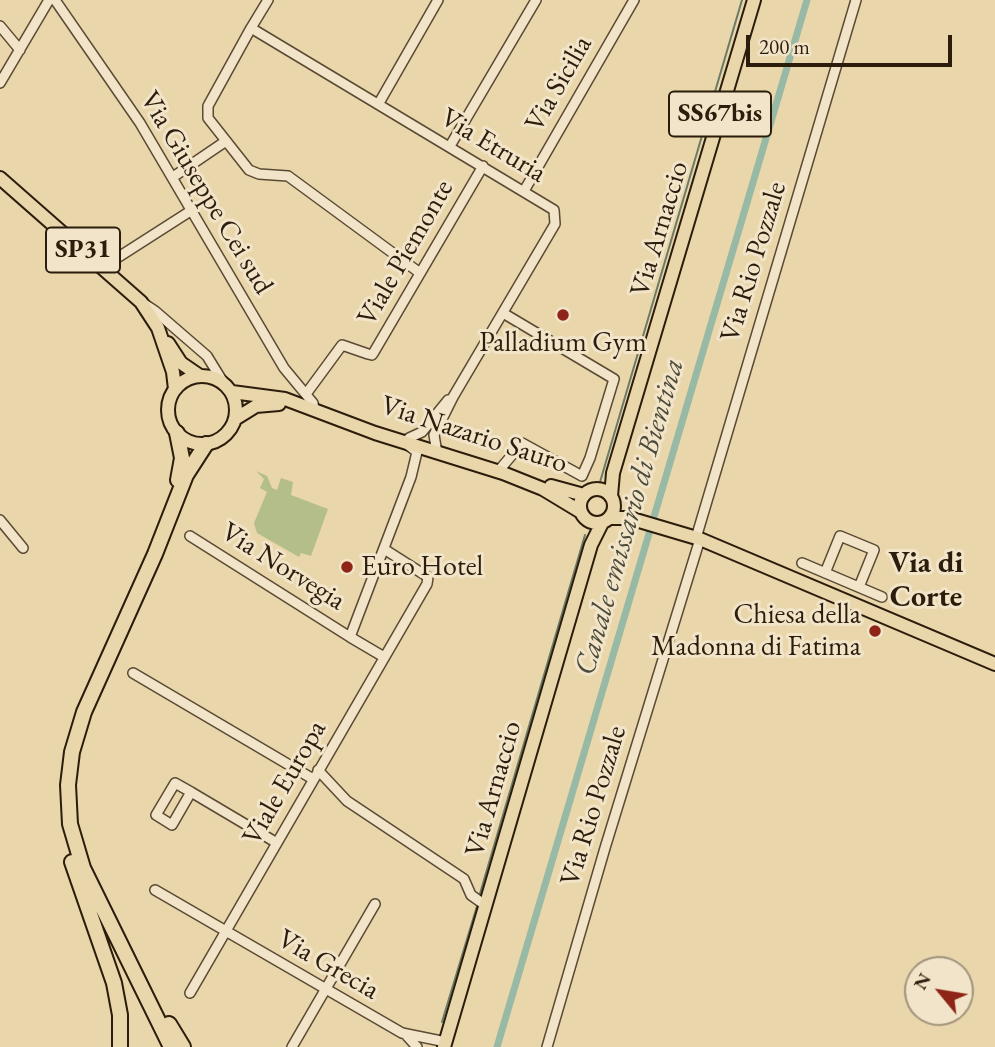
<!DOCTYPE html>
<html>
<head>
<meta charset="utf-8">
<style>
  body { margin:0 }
  #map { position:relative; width:995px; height:1047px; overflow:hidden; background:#e9d6aa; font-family:"EB Garamond",serif }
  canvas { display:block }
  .north { position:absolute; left:904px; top:956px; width:70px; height:70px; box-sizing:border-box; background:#f1e4c8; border:2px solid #a2947d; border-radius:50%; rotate:300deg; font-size:19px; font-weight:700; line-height:28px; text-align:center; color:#2b1c0c }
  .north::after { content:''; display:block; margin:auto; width:24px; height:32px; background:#8f2418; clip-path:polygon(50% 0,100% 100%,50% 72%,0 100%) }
  .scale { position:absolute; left:746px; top:35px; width:206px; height:32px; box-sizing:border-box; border:4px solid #2b1c0c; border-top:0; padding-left:9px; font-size:21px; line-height:24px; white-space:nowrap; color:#2b1c0c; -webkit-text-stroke:5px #f1e4c8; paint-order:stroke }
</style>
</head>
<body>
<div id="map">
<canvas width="995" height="1047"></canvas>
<div class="north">N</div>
<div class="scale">200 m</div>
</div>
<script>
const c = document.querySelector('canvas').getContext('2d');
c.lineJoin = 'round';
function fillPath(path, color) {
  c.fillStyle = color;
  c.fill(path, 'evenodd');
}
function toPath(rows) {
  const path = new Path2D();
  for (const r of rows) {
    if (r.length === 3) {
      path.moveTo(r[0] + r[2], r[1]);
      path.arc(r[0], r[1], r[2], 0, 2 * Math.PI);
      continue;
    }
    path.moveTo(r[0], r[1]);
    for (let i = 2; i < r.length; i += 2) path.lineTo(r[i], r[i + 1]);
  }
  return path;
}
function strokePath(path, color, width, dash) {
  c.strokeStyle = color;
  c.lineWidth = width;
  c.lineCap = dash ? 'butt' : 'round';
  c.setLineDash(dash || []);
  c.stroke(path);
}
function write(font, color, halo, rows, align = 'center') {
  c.font = font + ' "EB Garamond",serif';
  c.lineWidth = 6;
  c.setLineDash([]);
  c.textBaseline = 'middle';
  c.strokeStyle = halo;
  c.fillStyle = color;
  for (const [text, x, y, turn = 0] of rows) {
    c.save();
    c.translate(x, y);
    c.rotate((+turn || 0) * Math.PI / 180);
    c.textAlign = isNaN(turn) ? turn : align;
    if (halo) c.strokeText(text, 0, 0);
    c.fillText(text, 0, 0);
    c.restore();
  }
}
const green = toPath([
  [256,471,267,476,272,488,277,490,281,478,293,482,291,495,328,509,311,556,301,553,299,557,257,533,254,523,267,492,260,488,264,479]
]);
const stream = toPath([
  [600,482,742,0],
  [479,897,585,535],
  [442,1022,477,906]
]);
const canal = toPath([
  [497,1047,807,0]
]);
const minor = toPath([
  [55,0,140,123,284,368,313,403,314,409],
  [268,0,251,28,554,210,555,224,453,397,434,435,436,447],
  [0,26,20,50],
  [251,28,208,106,208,118,249,170,259,174,288,176,420,273],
  [0,83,49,0],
  [379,103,438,0],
  [450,146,536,0],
  [173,177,226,141],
  [524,191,634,0],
  [103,267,192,210],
  [143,303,155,311,207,356,223,382],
  [306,394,342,345,368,354,372,355,374,352,483,166],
  [409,438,422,432,448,400],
  [501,468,522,443,582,476,590,458,614,379,503,313],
  [0,520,23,548],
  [190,536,350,637],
  [696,538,856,0],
  [802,563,882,597],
  [825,573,840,536,874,550,859,587],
  [384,657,350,637,411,477,417,452,409,446],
  [133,673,313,779],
  [318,770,347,801,464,879,471,895,485,905],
  [191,792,172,825,156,815,175,783,191,792,277,843],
  [155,890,402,1033,446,1042],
  [190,993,427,584,428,577,384,549],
  [407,1036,417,1047],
  [292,1047,375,904],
  [547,1047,605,848,700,539]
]);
const major = toPath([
  [0,178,141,302,158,328,173,372,175,389],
  [168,343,181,363,200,376],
  [202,410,34],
  [232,392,285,399,375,433,503,473,543,489,581,512],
  [235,419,256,406,279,404],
  [551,486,584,495],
  [597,506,17],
  [611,496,613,473,754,0],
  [609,518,629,518,700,539,995,664],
  [444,1047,591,545,602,523]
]);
const highway = toPath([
  [177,433,182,458,178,480],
  [72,862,114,983,120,1015,120,1047],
  [169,1024,183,1047],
  [171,1047,83,868,70,824,68,785,72,752,84,712,155,554,186,475,206,444]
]);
const markers = [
  [563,315,7,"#8f2418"],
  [347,567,7,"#8f2418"],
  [875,631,7,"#8f2418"]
];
const shields = [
  [720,114,102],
  [83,250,74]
];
const shieldNames = [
  ["SS67bis",720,114],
  ["SP31",83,250]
];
const streetNames = [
  ["Via Sicilia",559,84,-60],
  ["Via Etruria",493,146,31],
  ["Via Giuseppe Cei sud",206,193,59],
  ["Via Arnaccio",660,229,-73],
  ["Viale Piemonte",406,253,-60],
  ["Via Rio Pozzale",754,262,-73],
  ["Via Nazario Sauro",474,435,18],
  ["Via Norvegia",283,567,32],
  ["Viale Europa",285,783,-60],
  ["Via Arnaccio",494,789,-74],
  ["Via Rio Pozzale",594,806,-73],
  ["Via Grecia",328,965,30]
];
const poiNames = [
  ["Palladium Gym",563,343],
  ["Euro Hotel",361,567,"left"],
  ["Chiesa della",861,615,"right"],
  ["Madonna di Fatima",861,647,"right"]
];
const waterNames = [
  ["Canale emissario di Bientina",630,517,-74]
];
const neighbourhoodNames = [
  ["Via di",926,564],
  ["Corte",926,598]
];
fillPath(green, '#b4be8b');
strokePath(stream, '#6c7a68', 2);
strokePath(canal, '#98b9a5', 7);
strokePath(minor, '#5a4a34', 12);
strokePath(major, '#2b1c0c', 16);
strokePath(highway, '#2b1c0c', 18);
strokePath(minor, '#f1e4c8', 9);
strokePath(major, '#e9d6aa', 12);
strokePath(highway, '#e9d6aa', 14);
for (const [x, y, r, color] of markers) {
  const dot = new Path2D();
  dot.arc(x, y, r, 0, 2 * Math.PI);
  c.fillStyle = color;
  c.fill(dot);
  strokePath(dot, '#f1e4c8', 2.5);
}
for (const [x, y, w] of shields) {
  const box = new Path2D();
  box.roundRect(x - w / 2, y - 22.5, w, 45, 5);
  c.fillStyle = '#f1e4c8';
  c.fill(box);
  strokePath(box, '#2b1c0c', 2);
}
write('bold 26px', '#2b1c0c', null, shieldNames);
write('28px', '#2b1c0c', '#f1e4c8', streetNames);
write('28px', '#2b1c0c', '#f1e4c8', poiNames);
write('italic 30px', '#4c4b3a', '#f1e4c8', waterNames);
write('bold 30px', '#2b1c0c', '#f1e4c8', neighbourhoodNames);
</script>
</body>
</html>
